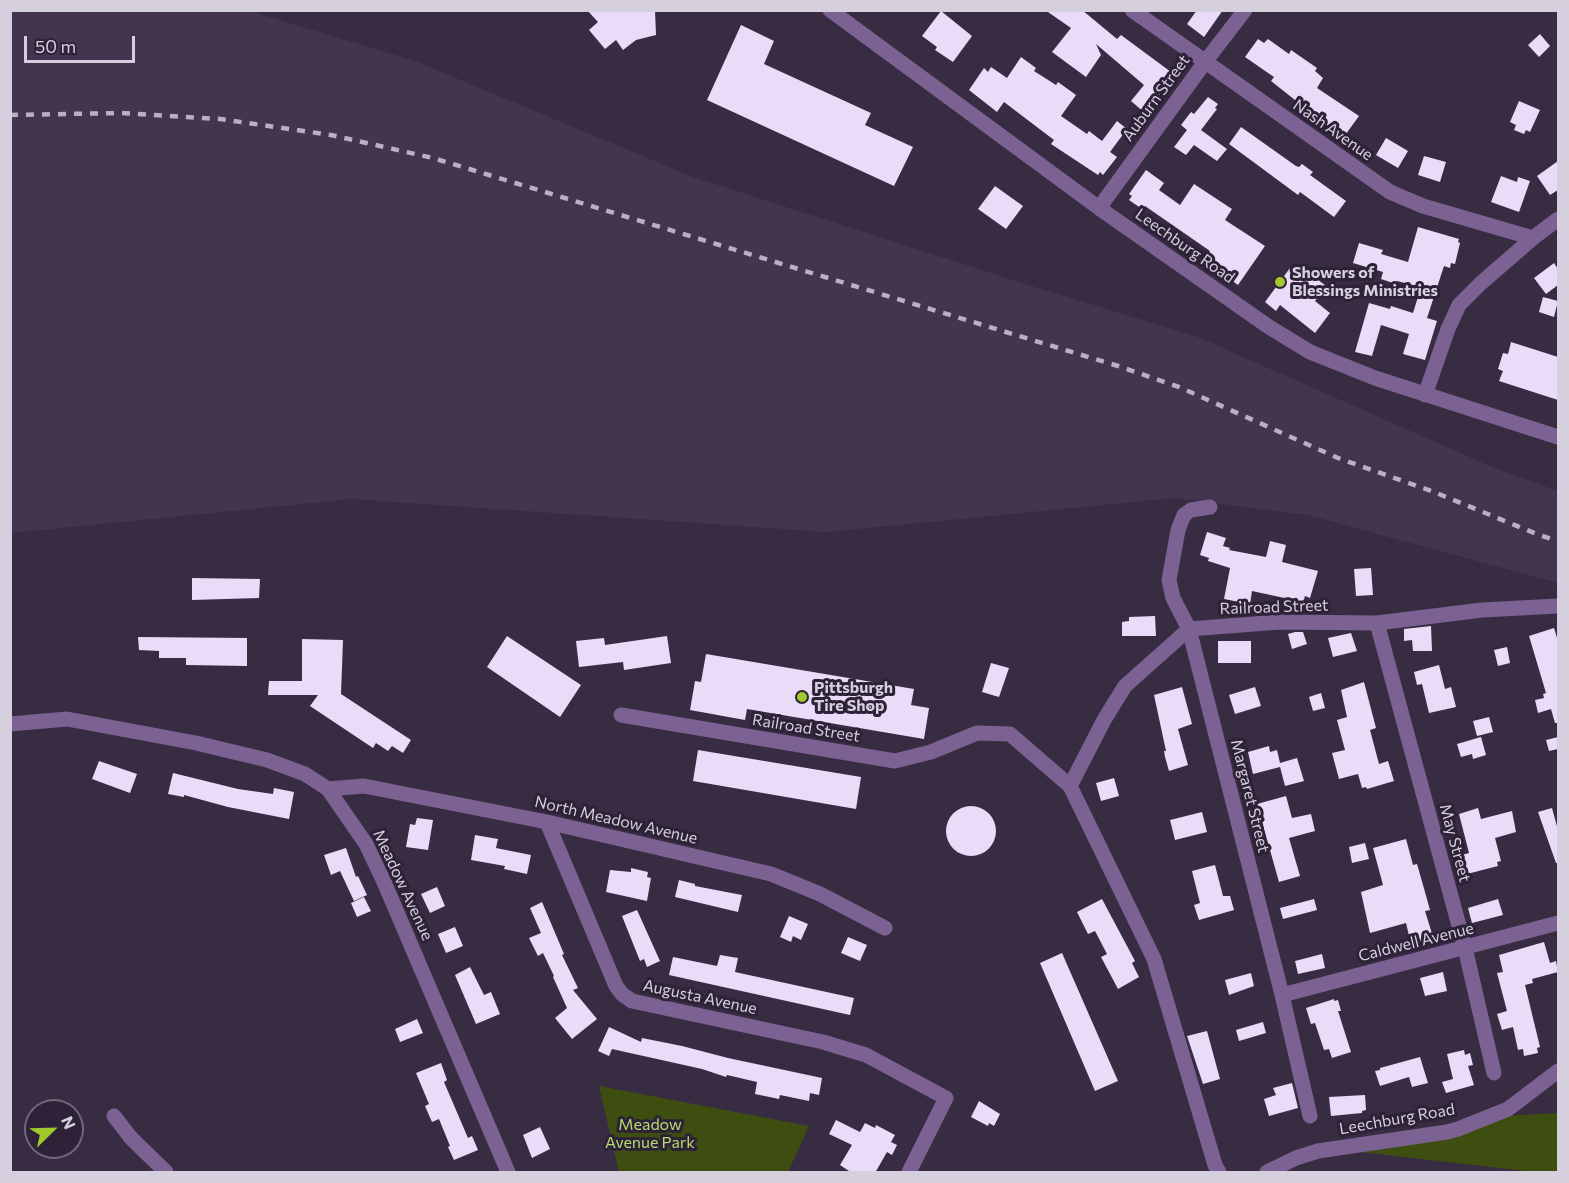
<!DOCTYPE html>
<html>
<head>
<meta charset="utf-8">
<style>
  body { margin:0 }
  #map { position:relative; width:1569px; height:1183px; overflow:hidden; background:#382c42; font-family:Commissioner,sans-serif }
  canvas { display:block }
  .frame { position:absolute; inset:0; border:12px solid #d6cfdd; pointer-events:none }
  .north { position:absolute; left:24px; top:1099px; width:60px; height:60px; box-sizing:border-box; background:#2e2238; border:2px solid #71677a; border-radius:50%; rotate:67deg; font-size:16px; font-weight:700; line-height:24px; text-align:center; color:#d6cfdd }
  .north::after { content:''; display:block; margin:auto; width:21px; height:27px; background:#a0c92b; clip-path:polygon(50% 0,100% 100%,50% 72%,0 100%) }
  .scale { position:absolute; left:24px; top:36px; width:111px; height:27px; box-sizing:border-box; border:3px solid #d6cfdd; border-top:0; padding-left:8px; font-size:18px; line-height:21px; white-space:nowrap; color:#d6cfdd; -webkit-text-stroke:4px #2e2238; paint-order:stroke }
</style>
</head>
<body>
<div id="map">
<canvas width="1569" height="1183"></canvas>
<div class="frame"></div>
<div class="north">N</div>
<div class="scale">50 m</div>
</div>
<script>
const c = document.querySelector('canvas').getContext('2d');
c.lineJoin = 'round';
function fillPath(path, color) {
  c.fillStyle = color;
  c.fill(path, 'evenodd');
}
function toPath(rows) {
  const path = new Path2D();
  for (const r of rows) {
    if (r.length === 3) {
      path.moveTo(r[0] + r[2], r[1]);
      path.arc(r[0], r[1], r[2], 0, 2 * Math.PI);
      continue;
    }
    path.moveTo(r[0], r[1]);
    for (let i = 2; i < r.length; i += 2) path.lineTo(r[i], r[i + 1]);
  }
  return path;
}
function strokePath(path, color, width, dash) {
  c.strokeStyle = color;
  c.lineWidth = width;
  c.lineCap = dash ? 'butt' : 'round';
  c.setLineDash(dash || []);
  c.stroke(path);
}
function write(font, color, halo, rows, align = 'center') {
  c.font = font + ' Commissioner,sans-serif';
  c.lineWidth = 6;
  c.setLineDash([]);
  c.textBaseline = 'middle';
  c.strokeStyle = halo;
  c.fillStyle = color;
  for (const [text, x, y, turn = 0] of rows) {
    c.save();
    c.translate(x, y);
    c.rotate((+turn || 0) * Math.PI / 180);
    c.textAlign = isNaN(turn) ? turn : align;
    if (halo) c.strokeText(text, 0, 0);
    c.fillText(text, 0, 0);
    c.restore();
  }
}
const built = toPath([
  [246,10,415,61,693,177,1022,283,1198,337,1492,467,1558,491,1558,583,1308,515,1175,498,827,532,352,499,11,533,11,11]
]);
const green = toPath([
  [599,1086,809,1126,788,1172,619,1172],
  [1558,1113,1558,1172,1534,1172,1334,1149,1488,1117]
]);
const building = toPath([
  [587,10,655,10,656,35,636,40,623,50,616,40,605,49,589,30,598,22],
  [1045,10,1082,10,1117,39,1121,35,1171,72,1163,85,1166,87,1145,113,1131,101,1144,85,1096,44,1101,55,1086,77,1052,52,1071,28],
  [1197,10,1223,10,1204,37,1187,24],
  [941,11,972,36,953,62,935,50,937,47,922,36],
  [741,25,774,41,764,64,871,113,865,125,913,147,894,186,707,100],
  [1540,34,1550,46,1539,57,1528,45],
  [1258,39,1264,43,1268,39,1289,54,1291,50,1317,68,1315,71,1323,78,1317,88,1359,116,1343,138,1271,81,1274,77,1271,75,1245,57],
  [1021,57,1036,68,1034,71,1056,85,1058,82,1076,95,1061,116,1087,134,1089,131,1102,141,1117,121,1127,129,1110,152,1117,157,1103,175,1100,172,1098,175,1051,144,1054,140,1004,102,997,112,969,90,984,68,988,72,991,67,1007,78],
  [1208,97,1218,104,1215,108,1217,109,1201,130,1227,149,1217,161,1194,145,1186,155,1174,147,1187,130,1181,125,1191,112,1194,114],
  [1519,101,1540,110,1530,132,1526,130,1524,134,1514,130,1516,125,1510,122],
  [1241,127,1296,166,1299,167,1302,164,1313,172,1310,175,1346,201,1334,217,1300,192,1298,195,1229,144],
  [1386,138,1408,151,1398,168,1376,155],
  [1424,156,1446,162,1440,182,1418,175],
  [1558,161,1558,190,1550,195,1537,176],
  [1146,170,1164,183,1159,190,1180,205,1194,184,1232,209,1225,220,1265,246,1238,285,1222,273,1224,270,1206,257,1210,251,1145,206,1142,209,1129,200,1132,196,1129,194],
  [1501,176,1517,182,1518,177,1530,181,1519,212,1491,202],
  [995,186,1023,206,1006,229,978,209],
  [1418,227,1459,239,1458,242,1460,243,1455,264,1451,263,1450,268,1444,266,1427,318,1437,321,1425,360,1403,354,1409,334,1381,325,1372,356,1355,352,1369,303,1390,309,1391,306,1413,313,1421,287,1397,281,1396,284,1381,279,1383,272,1353,263,1359,243,1383,250,1381,254,1408,262],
  [1554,263,1558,269,1558,285,1546,294,1534,278],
  [1297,267,1306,274,1308,272,1326,286,1315,301,1330,313,1315,333,1280,305,1276,311,1265,302,1290,268,1294,271],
  [1543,297,1558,301,1554,317,1539,312],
  [1511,342,1558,357,1558,400,1499,381,1503,371,1498,369,1503,353,1508,354],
  [1207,532,1226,538,1223,546,1230,548,1229,550,1266,557,1270,541,1286,545,1282,562,1318,571,1310,598,1305,596,1303,602,1252,591,1250,604,1224,599,1230,568,1208,561,1209,558,1200,555],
  [1371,568,1373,595,1356,596,1354,569],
  [192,578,260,579,259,598,192,600],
  [1155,616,1156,636,1122,636,1122,622,1129,621,1129,617],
  [1431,626,1432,651,1413,651,1412,640,1404,641,1404,629],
  [1554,628,1558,641,1558,723,1555,723,1551,709,1538,713,1535,700,1544,698,1543,694,1546,693,1529,636],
  [1295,632,1303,632,1307,644,1292,649,1288,634],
  [1351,633,1357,651,1333,657,1328,638],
  [507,636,581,685,560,717,487,667],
  [667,636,671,663,624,670,623,662,579,667,576,641,604,638,605,645],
  [138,637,247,638,247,666,186,665,186,658,159,658,159,651,139,650],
  [302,639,343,640,341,694,411,740,403,753,392,746,388,751,376,743,373,748,310,706,318,695,268,695,269,681,302,681],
  [1218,641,1251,641,1251,663,1218,663],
  [1507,647,1510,663,1498,666,1494,650],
  [706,654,914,689,911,705,929,708,924,739,747,709,745,720,690,710,695,681,701,682],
  [991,663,1009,668,999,697,982,692],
  [1439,665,1445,689,1451,687,1456,707,1429,713,1422,684,1417,685,1414,672],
  [1364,682,1376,728,1370,730,1379,764,1388,761,1394,781,1367,789,1366,787,1362,788,1358,774,1339,779,1332,753,1345,750,1337,720,1347,717,1341,690],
  [1182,687,1192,724,1178,729,1188,765,1169,771,1165,757,1164,751,1166,751,1154,695],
  [1255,687,1261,706,1235,714,1229,695],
  [1321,693,1325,708,1313,711,1309,697],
  [1489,717,1493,732,1477,736,1473,721],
  [1481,737,1486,755,1473,759,1472,754,1461,757,1457,744],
  [1558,737,1558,749,1549,751,1546,740],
  [1269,746,1270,752,1277,750,1280,763,1297,758,1304,781,1285,786,1280,767,1253,774,1248,752],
  [698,750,861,777,856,809,693,781],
  [99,761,137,774,130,793,92,779],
  [173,773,238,789,273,794,274,788,294,792,289,819,228,807,184,795,184,797,168,794],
  [1114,778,1119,796,1101,801,1096,783],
  [1286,796,1292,818,1311,814,1315,831,1289,838,1300,876,1279,882,1257,804],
  [971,831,25],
  [1478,808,1481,819,1512,811,1516,832,1495,838,1501,861,1497,862,1498,866,1467,874,1462,855,1469,853,1459,814],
  [1552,808,1558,830,1558,863,1556,863,1538,812],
  [1202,812,1207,832,1175,840,1170,820],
  [417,818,433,820,428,850,406,847,410,824,415,825],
  [475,835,498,839,496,848,531,855,527,874,504,869,505,866,471,860],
  [1406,839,1413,865,1417,864,1425,892,1430,910,1425,911,1433,937,1411,944,1406,923,1370,933,1361,892,1383,885,1373,848],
  [1365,843,1369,859,1352,863,1349,847],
  [346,848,356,877,358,876,367,895,354,901,340,871,331,875,324,855],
  [1215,865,1223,896,1230,896,1234,910,1199,920,1194,905,1200,903,1192,871],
  [631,868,648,872,647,877,651,878,647,901,606,892,610,870,631,872],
  [679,880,695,884,695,886,742,895,738,912,675,897],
  [437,887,445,906,430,913,421,894],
  [364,897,371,911,357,917,351,903],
  [1102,899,1135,961,1132,963,1139,977,1118,989,1101,957,1107,954,1095,931,1088,934,1077,912],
  [1314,899,1317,910,1283,919,1280,908],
  [1498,899,1503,915,1472,923,1468,908],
  [542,902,564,954,562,955,578,988,573,990,597,1019,572,1039,555,1018,567,1008,553,977,554,976,543,953,538,956,529,938,541,933,530,908],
  [637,910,660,961,647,967,644,959,640,961,622,916],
  [789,916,808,924,801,940,793,936,791,942,780,937],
  [455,927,463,946,446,953,438,934],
  [848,937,867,945,860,961,841,953],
  [1544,942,1550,963,1556,961,1558,972,1532,979,1533,983,1525,985,1540,1047,1537,1048,1538,1053,1524,1056,1523,1049,1518,1050,1513,1027,1502,1030,1497,1014,1507,1011,1497,973,1503,972,1499,955],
  [1062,953,1118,1081,1095,1091,1040,963],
  [1322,954,1325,968,1298,974,1295,961],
  [720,955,738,958,735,972,854,998,850,1015,669,975,673,957,717,966],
  [470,967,484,995,491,992,500,1014,476,1024,455,975],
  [1443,972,1447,991,1425,996,1420,978],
  [1251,973,1254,986,1229,995,1225,980],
  [1334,999,1334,1001,1338,1000,1341,1011,1338,1011,1351,1052,1332,1058,1329,1049,1324,1050,1315,1023,1311,1024,1306,1008],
  [417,1019,423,1033,400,1042,395,1029],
  [1263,1022,1266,1033,1239,1041,1236,1030],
  [609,1027,641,1042,642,1038,682,1046,728,1058,822,1078,819,1095,810,1093,809,1101,780,1095,779,1099,755,1094,757,1082,727,1075,726,1077,702,1069,612,1049,609,1056,598,1051],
  [1207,1031,1220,1079,1203,1084,1187,1036],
  [1464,1050,1465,1055,1470,1053,1473,1065,1468,1066,1474,1085,1446,1093,1442,1082,1453,1079,1447,1054],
  [1420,1057,1428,1083,1412,1087,1409,1077,1380,1086,1375,1071,1380,1070,1380,1068],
  [441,1063,447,1080,444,1082,468,1138,472,1136,478,1150,454,1160,448,1147,450,1146,439,1119,432,1122,425,1106,429,1104,416,1073],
  [1292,1083,1298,1108,1269,1116,1264,1099,1276,1095,1273,1088],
  [1365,1095,1366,1110,1362,1111,1362,1113,1331,1116,1329,1097],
  [979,1101,1000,1114,994,1126,989,1123,988,1126,971,1117],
  [836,1120,860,1132,865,1123,875,1128,876,1125,895,1135,891,1142,897,1145,892,1155,887,1152,875,1173,852,1173,840,1165,852,1145,829,1134],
  [540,1127,550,1149,532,1158,523,1135]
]);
const minor = toPath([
  [830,10,1099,208,1269,327,1310,352,1375,378,1558,437],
  [1132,10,1390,192,1423,206,1533,238],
  [1099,208,1205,62,1245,10],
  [1425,395,1448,329,1459,305,1481,283,1533,238,1558,219],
  [1210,507,1191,510,1184,515,1178,530,1169,580,1173,598,1189,629,1282,995,1310,1116],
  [1377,623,1465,948,1494,1073],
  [621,715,895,761,931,752,977,733,1010,734,1070,786],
  [10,724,67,719,196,743,267,760,305,774,328,789,366,844,384,882,508,1172],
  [328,789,364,786,547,822,771,874,820,894,885,928],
  [547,822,616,986,622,994,632,1001,823,1042,866,1055,946,1098,909,1172],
  [1282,995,1558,923],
  [114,1116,131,1138,166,1172],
  [1219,1172,1215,1165,1154,959,1070,786,1104,720,1125,686,1189,629,1280,622,1377,623,1482,610,1558,606],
  [1267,1172,1296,1158,1318,1151,1447,1132,1458,1129,1508,1109,1558,1071]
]);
const rail = toPath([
  [10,115,121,113,220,119,331,135,433,158,1118,366,1179,387,1338,458,1434,492,1539,535,1558,541]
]);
const markers = [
  [1280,282,6,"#a0c92b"],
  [802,697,6,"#a0c92b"]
];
const streetNames = [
  ["Auburn Street",1156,98,-54],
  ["Nash Avenue",1333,130,35],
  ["Leechburg Road",1185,246,35],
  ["Railroad Street",1274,607,-2],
  ["Railroad Street",806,728,9],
  ["Margaret Street",1250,796,76],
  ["North Meadow Avenue",616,820,13],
  ["May Street",1455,843,75],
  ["Meadow Avenue",403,885,65],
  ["Caldwell Avenue",1416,942,-14],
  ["Augusta Avenue",700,997,12],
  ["Leechburg Road",1397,1119,-10]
];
const poiNames = [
  ["Showers of",1292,273],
  ["Blessings Ministries",1292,291],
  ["Pittsburgh",814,688],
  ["Tire Shop",814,706]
];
const parkNames = [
  ["Meadow",650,1125],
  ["Avenue Park",650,1143]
];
fillPath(built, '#433450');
fillPath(green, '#3e4e11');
fillPath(building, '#eadbf8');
strokePath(minor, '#7c6292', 15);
strokePath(rail, '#b9b1c0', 4.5, [8, 8]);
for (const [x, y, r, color] of markers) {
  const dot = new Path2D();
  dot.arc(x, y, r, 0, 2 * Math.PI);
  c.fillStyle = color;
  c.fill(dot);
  strokePath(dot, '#2e2238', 2);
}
write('16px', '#d6cfdd', '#2e2238', streetNames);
write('bold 16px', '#d6cfdd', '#2e2238', poiNames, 'left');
write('16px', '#b8db6d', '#2e2238', parkNames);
</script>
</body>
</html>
